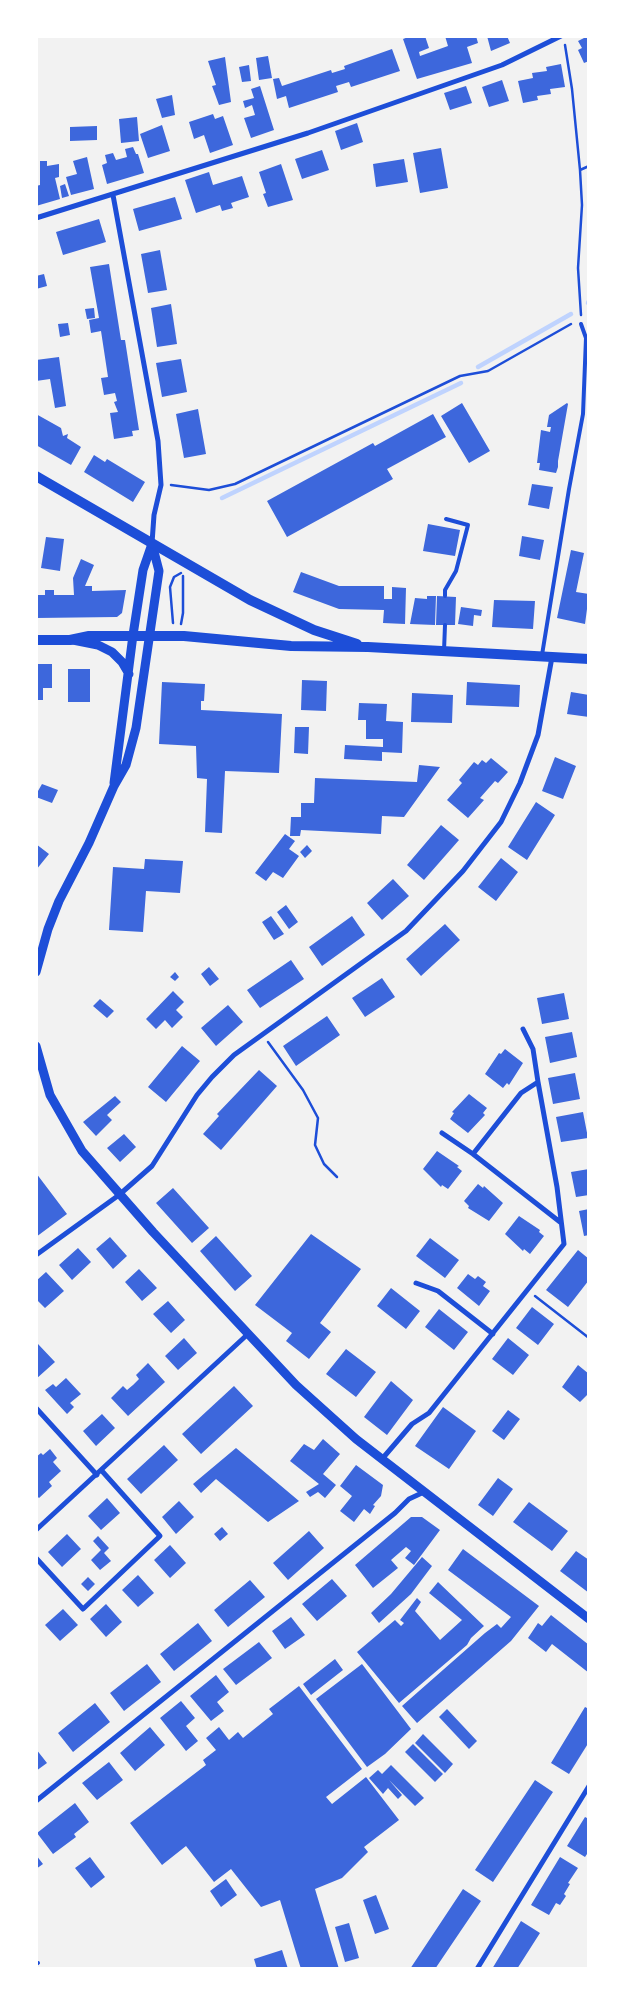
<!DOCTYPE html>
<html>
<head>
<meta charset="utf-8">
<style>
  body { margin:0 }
  #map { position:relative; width:625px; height:2005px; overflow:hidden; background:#f2f2f2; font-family:"Asap Condensed",sans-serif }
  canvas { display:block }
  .frame { position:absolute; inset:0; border:38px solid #fff; pointer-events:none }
</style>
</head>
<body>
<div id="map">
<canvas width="625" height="2005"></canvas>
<div class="frame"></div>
</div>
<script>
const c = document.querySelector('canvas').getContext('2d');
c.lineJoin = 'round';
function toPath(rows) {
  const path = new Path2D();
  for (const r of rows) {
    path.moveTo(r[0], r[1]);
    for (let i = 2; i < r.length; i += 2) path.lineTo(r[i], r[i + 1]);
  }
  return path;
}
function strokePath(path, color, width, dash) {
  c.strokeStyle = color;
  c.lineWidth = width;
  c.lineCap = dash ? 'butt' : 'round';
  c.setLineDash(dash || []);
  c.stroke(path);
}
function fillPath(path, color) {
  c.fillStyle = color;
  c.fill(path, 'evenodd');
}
const stream = toPath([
  [588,303,589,301],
  [478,367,571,314],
  [222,498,461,383]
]);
const building = toPath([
  [411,36,425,36,429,48,419,52,420,56,448,46,445,36,476,36,478,43,467,47,472,63,417,79,403,39],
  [487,36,507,36,510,43,491,51],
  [588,36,589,61,584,63,578,50,582,48,578,41],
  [392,49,400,71,351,87,349,82,336,86,338,92,289,108,286,96,277,99,273,79,279,78,282,86,331,70,332,73,345,69,344,66],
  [268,56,272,78,259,80,256,58],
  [225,57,231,102,219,105,212,86,216,85,208,61],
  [561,64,565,87,550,89,551,94,537,96,538,100,523,103,518,81,533,78,532,73,547,71,546,67],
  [249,65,251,81,242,82,239,67],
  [502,80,509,101,489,107,482,87],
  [260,86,274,130,251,138,244,118,255,115,252,105,245,108,243,101,254,98,251,89],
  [466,86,472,103,450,110,444,93],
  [172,95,175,115,162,118,156,99],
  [213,114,215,119,223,116,233,145,210,153,204,135,194,139,189,122],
  [137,117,139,141,121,143,119,119],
  [357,123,363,142,341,150,335,131],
  [162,125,170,151,148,158,140,134],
  [97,126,97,140,70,141,70,127],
  [133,147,136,154,138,154,144,173,107,184,102,165,107,163,105,155,113,153,116,160,127,157,125,149],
  [441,148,448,188,420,193,413,153],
  [322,150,329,170,302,179,295,159],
  [87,157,94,189,71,195,66,177,77,174,73,161],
  [404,159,408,182,376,187,373,164],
  [40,161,47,161,47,166,59,164,59,177,55,178,60,199,36,206,36,186,40,185],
  [281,164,293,200,268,207,263,194,266,193,259,172],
  [209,172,213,185,242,176,249,197,231,203,233,208,222,211,220,205,196,213,185,180],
  [65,184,69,196,62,198,60,186],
  [175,197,182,219,139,231,133,209],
  [99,219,106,242,63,255,56,232],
  [160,250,167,290,148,293,141,254],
  [109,264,121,340,125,340,139,430,132,431,133,436,114,439,110,413,118,412,114,402,117,401,115,393,104,395,101,378,108,377,101,331,91,333,89,320,99,318,90,267],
  [44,274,47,286,36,289,36,276],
  [171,304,177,344,157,347,151,308],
  [94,308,95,318,87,319,85,309],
  [68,323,70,335,60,337,58,324],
  [59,357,66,406,55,408,50,379,36,381,36,360],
  [181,359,187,392,162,397,156,363],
  [462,403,490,451,469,463,441,416],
  [567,403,568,404,558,461,558,467,556,473,539,470,540,463,537,463,541,430,550,432,551,427,547,427,549,415],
  [198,409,206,454,184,458,176,414],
  [36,414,61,428,63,436,68,434,67,438,81,447,71,465,36,445],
  [433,414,446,437,387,469,393,479,287,537,267,501,373,443,375,446],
  [94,455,105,462,107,459,145,482,133,502,84,472],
  [532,484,553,487,549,509,528,505],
  [428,524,460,530,455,556,423,551],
  [522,536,544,540,540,560,519,556],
  [46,537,64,539,60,571,41,568],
  [571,550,584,553,576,592,589,594,585,624,557,618],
  [81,559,94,565,85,586,92,586,92,591,126,590,122,613,117,617,36,618,36,595,45,595,45,590,54,590,54,595,74,595,73,578],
  [301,572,339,586,384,586,384,599,392,599,392,587,406,588,405,624,383,623,384,610,339,609,339,602,339,609,293,592],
  [427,596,436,596,435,625,410,624,415,598,427,599],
  [437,596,456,597,455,625,436,625],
  [494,600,535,601,533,629,492,627],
  [461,607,482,610,481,616,474,615,473,626,458,624],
  [36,664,52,664,52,688,43,688,43,700,36,700],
  [68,669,90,669,90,702,68,702],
  [302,680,327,681,326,711,301,710],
  [162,682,205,684,204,701,201,701,201,710,282,714,279,773,225,771,222,833,205,832,207,779,197,778,196,746,159,744],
  [467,682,520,685,519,707,466,705],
  [571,692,589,695,589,717,567,714],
  [412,693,453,695,452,723,411,722],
  [359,703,387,704,386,721,403,722,402,753,382,752,382,761,344,759,345,745,383,747,383,739,366,739,366,720,358,720],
  [295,727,309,727,308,754,294,753],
  [555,757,576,766,563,799,542,791],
  [491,758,508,772,498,783,495,781,480,798,484,800,468,818,447,800,462,783,459,780,474,762,478,765,482,760,486,763],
  [419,765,440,767,404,817,382,816,381,834,301,830,300,836,290,836,291,817,301,817,301,803,314,803,315,778,417,782],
  [42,784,58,790,52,803,36,797,36,791,38,791],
  [536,802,555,815,527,860,508,847],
  [441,825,459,840,424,880,407,865],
  [285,834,295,841,289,849,299,856,283,878,273,872,266,881,255,873],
  [36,844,49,854,36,870],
  [307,845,312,851,305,858,300,852],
  [501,858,518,872,496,901,478,887],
  [145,859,183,861,180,893,146,891,143,932,109,930,113,867,144,869],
  [393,879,409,896,382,920,367,903],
  [286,905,298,922,289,929,277,912],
  [271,916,284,934,274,940,262,922],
  [352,916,365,935,322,966,309,947],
  [445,924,460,940,421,976,406,959],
  [291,960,304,979,260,1008,247,990],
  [209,967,219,979,210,986,201,974],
  [175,972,179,977,175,981,170,977],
  [382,978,395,997,365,1017,352,998],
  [173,991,184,1002,176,1010,183,1017,172,1028,165,1020,156,1029,146,1019],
  [564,993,569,1019,542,1024,537,998],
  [100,999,114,1011,107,1018,93,1006],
  [228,1005,243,1022,216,1046,201,1028],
  [327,1016,340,1035,296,1066,283,1046],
  [572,1032,577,1057,550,1063,545,1037],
  [182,1046,200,1061,166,1102,148,1087],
  [505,1049,523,1063,509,1085,507,1083,503,1088,485,1074,499,1053,501,1054],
  [259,1070,277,1086,221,1150,203,1134,219,1116,217,1114],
  [575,1073,580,1099,553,1104,548,1078],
  [469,1094,487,1108,483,1113,485,1115,468,1133,450,1119,454,1113,452,1112],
  [115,1096,121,1102,107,1115,112,1120,96,1136,83,1122],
  [583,1112,588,1138,561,1142,556,1117],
  [124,1134,136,1147,120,1162,107,1148],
  [437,1151,459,1166,457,1167,462,1171,448,1189,442,1185,441,1187,423,1169],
  [589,1169,589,1195,576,1197,571,1172],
  [36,1173,67,1214,36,1237],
  [478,1184,483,1188,484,1186,503,1203,489,1221,468,1208,469,1206,464,1201],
  [173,1188,209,1228,192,1243,156,1203],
  [589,1209,589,1235,584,1236,579,1211],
  [519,1216,540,1230,539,1232,544,1236,530,1254,524,1249,523,1251,505,1234],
  [311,1234,361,1269,320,1323,331,1332,309,1359,286,1341,292,1333,255,1305],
  [216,1236,252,1276,235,1291,200,1251],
  [110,1237,127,1256,113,1269,96,1249],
  [430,1238,459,1260,445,1278,416,1256],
  [78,1248,91,1262,72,1280,59,1265],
  [578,1250,589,1259,589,1280,568,1307,546,1290],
  [139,1269,157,1288,142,1301,125,1282],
  [46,1272,64,1291,45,1308,36,1299,36,1281],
  [468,1274,475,1279,478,1276,486,1282,483,1286,490,1291,479,1306,457,1288],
  [391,1288,420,1311,406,1329,377,1306],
  [168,1301,185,1320,171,1333,153,1314],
  [532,1307,554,1324,538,1345,516,1328],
  [439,1309,468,1332,454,1350,425,1327],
  [184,1338,197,1353,178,1370,165,1356],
  [508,1338,529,1355,513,1375,492,1359],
  [38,1344,55,1362,36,1379,36,1345],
  [346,1349,376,1372,356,1397,326,1374],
  [148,1363,165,1382,128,1416,111,1398,123,1386,127,1390,133,1385,139,1379,136,1375],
  [578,1365,589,1374,589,1393,580,1402,562,1387],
  [66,1378,81,1394,70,1403,74,1407,67,1414,45,1390,53,1384,56,1387],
  [391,1381,413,1400,387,1435,364,1417],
  [234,1386,253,1406,201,1454,182,1434],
  [443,1407,476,1431,449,1469,415,1446],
  [508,1410,520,1419,504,1440,492,1431],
  [102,1414,115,1428,96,1446,83,1431],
  [323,1439,340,1454,323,1474,336,1485,325,1498,318,1492,310,1497,306,1492,319,1484,290,1461,304,1444,314,1450],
  [164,1445,178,1460,141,1494,127,1479],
  [236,1448,299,1501,268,1522,216,1479,201,1493,193,1484],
  [50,1449,57,1458,53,1462,61,1471,49,1482,52,1486,39,1498,36,1495,36,1457,41,1453,43,1455],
  [356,1465,383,1485,381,1496,373,1505,375,1506,370,1514,364,1509,354,1522,340,1511,352,1496,340,1486],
  [498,1478,513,1489,493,1516,478,1505],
  [107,1498,120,1513,101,1530,88,1516],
  [179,1501,194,1517,176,1534,162,1517],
  [529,1502,568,1531,552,1551,513,1522],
  [411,1517,422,1517,440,1530,414,1565,405,1558,411,1551,406,1547,391,1560,398,1568,373,1588,355,1565],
  [222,1527,228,1534,220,1541,214,1534],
  [309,1531,324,1548,288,1580,273,1563],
  [67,1534,81,1549,62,1567,48,1552],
  [98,1536,109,1548,104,1553,111,1561,100,1570,91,1560,101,1550,93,1541],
  [170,1545,186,1563,170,1578,154,1560],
  [463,1549,539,1606,511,1641,417,1723,402,1706,485,1633,497,1624,501,1628,511,1617,448,1570],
  [576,1551,589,1560,589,1593,560,1571],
  [422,1557,432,1566,411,1594,379,1623,371,1613,391,1594],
  [138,1575,154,1593,138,1607,122,1590],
  [88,1577,95,1584,88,1591,81,1584],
  [332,1579,347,1596,317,1621,302,1604],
  [250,1580,265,1597,228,1627,214,1610],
  [438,1582,484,1626,471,1638,467,1645,399,1703,357,1652,395,1620,401,1626,404,1623,400,1620,417,1598,421,1602,415,1611,440,1640,462,1620,429,1593],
  [106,1604,122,1622,106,1637,90,1619],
  [63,1609,78,1625,60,1641,45,1625],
  [551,1615,589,1645,589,1673,552,1644,546,1652,528,1638,538,1623,542,1626],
  [291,1617,305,1635,285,1649,272,1631],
  [198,1623,212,1641,174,1671,160,1654],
  [259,1642,272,1658,236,1685,223,1669],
  [335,1659,343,1670,311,1695,303,1684],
  [147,1664,161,1682,124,1711,110,1693],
  [362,1664,411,1729,385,1754,367,1767,316,1699],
  [216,1675,229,1692,217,1702,224,1711,211,1721,190,1696],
  [299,1686,362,1769,326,1797,332,1804,366,1777,399,1820,364,1847,368,1852,342,1878,315,1889,339,1969,301,1969,280,1900,261,1907,231,1869,214,1882,186,1846,162,1865,130,1823,206,1765,203,1760,216,1750,206,1738,219,1727,229,1740,238,1732,243,1738,273,1714,269,1709],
  [181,1701,195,1718,186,1726,198,1741,186,1751,160,1718],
  [95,1703,110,1722,73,1752,58,1733],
  [585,1707,589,1709,589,1742,569,1774,551,1763],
  [447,1709,477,1741,469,1749,439,1717],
  [150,1727,165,1745,135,1771,120,1753],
  [423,1734,453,1764,445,1773,415,1743],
  [413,1744,443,1774,435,1782,405,1752],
  [36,1749,47,1763,36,1771],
  [109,1762,123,1780,97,1800,82,1783],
  [391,1765,424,1798,415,1806,389,1780,402,1795,398,1799,388,1788,383,1794,369,1778,378,1770,382,1774],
  [535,1780,553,1792,493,1882,475,1870],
  [75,1803,89,1822,74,1834,76,1837,53,1854,37,1833],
  [585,1817,589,1819,589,1851,585,1857,567,1846],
  [36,1855,43,1864,36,1869],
  [90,1857,105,1877,91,1888,75,1868],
  [560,1857,578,1868,568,1883,570,1884,564,1894,566,1896,560,1905,556,1903,549,1915,531,1905],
  [226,1879,237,1895,221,1907,210,1891],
  [463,1889,481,1901,462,1929,435,1969,410,1969],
  [376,1895,389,1929,375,1934,363,1900],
  [521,1921,540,1933,517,1969,492,1969],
  [349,1923,359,1958,345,1962,335,1927],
  [282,1950,288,1969,257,1969,254,1959]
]);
const path = toPath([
  [565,45,572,89,580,170,582,205,578,268,581,315],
  [580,170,589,166],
  [171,485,209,490,235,484,460,376,488,371,571,324],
  [173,623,170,587,174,577,181,573],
  [181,624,183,613,183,576],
  [268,1042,303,1090,318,1118,315,1145,324,1164,337,1177],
  [535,1296,589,1338]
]);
const service = toPath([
  [445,596,445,590,456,571,468,525,446,519],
  [444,651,445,625],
  [542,655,569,489,583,414,586,338,581,324],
  [36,1964,38,1963]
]);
const minor = toPath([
  [113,195,158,441,161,485,154,515,152,543],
  [36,218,308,133,502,65,561,36],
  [523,1029,533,1049,538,1082],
  [442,1133,473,1154],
  [36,1255,119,1195,152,1166,197,1095,212,1077,234,1055,406,931,463,871,501,822,520,783,538,735,552,657],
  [416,1283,438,1291,493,1334],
  [36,1408,97,1475],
  [382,1459,412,1424,429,1413,564,1244,557,1187,538,1082,521,1093,473,1154,560,1222],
  [36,1530,249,1333],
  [36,1558,83,1609,160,1536,102,1471],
  [36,1801,395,1513,409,1499,424,1492],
  [477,1969,589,1786]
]);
const tertiary = toPath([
  [73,640,98,645,112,652,122,662,129,674],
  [114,783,133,635,143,570,152,544],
  [36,972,48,929,59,901,89,843,114,786,126,765,136,728,159,571,152,544],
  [36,1046,50,1095,82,1151,153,1232,296,1385,356,1439,589,1619]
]);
const secondary = toPath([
  [36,476,250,600,314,630,357,644],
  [36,640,70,640,89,636,184,636,291,646,368,647,589,659]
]);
strokePath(stream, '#bfd3fe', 4.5);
fillPath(building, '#3d67dc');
strokePath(path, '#1d4ed8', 2.5);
strokePath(service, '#1d4ed8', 4);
strokePath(minor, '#1d4ed8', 5);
strokePath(tertiary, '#1d4ed8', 9);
strokePath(secondary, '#1d4ed8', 10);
</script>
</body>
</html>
